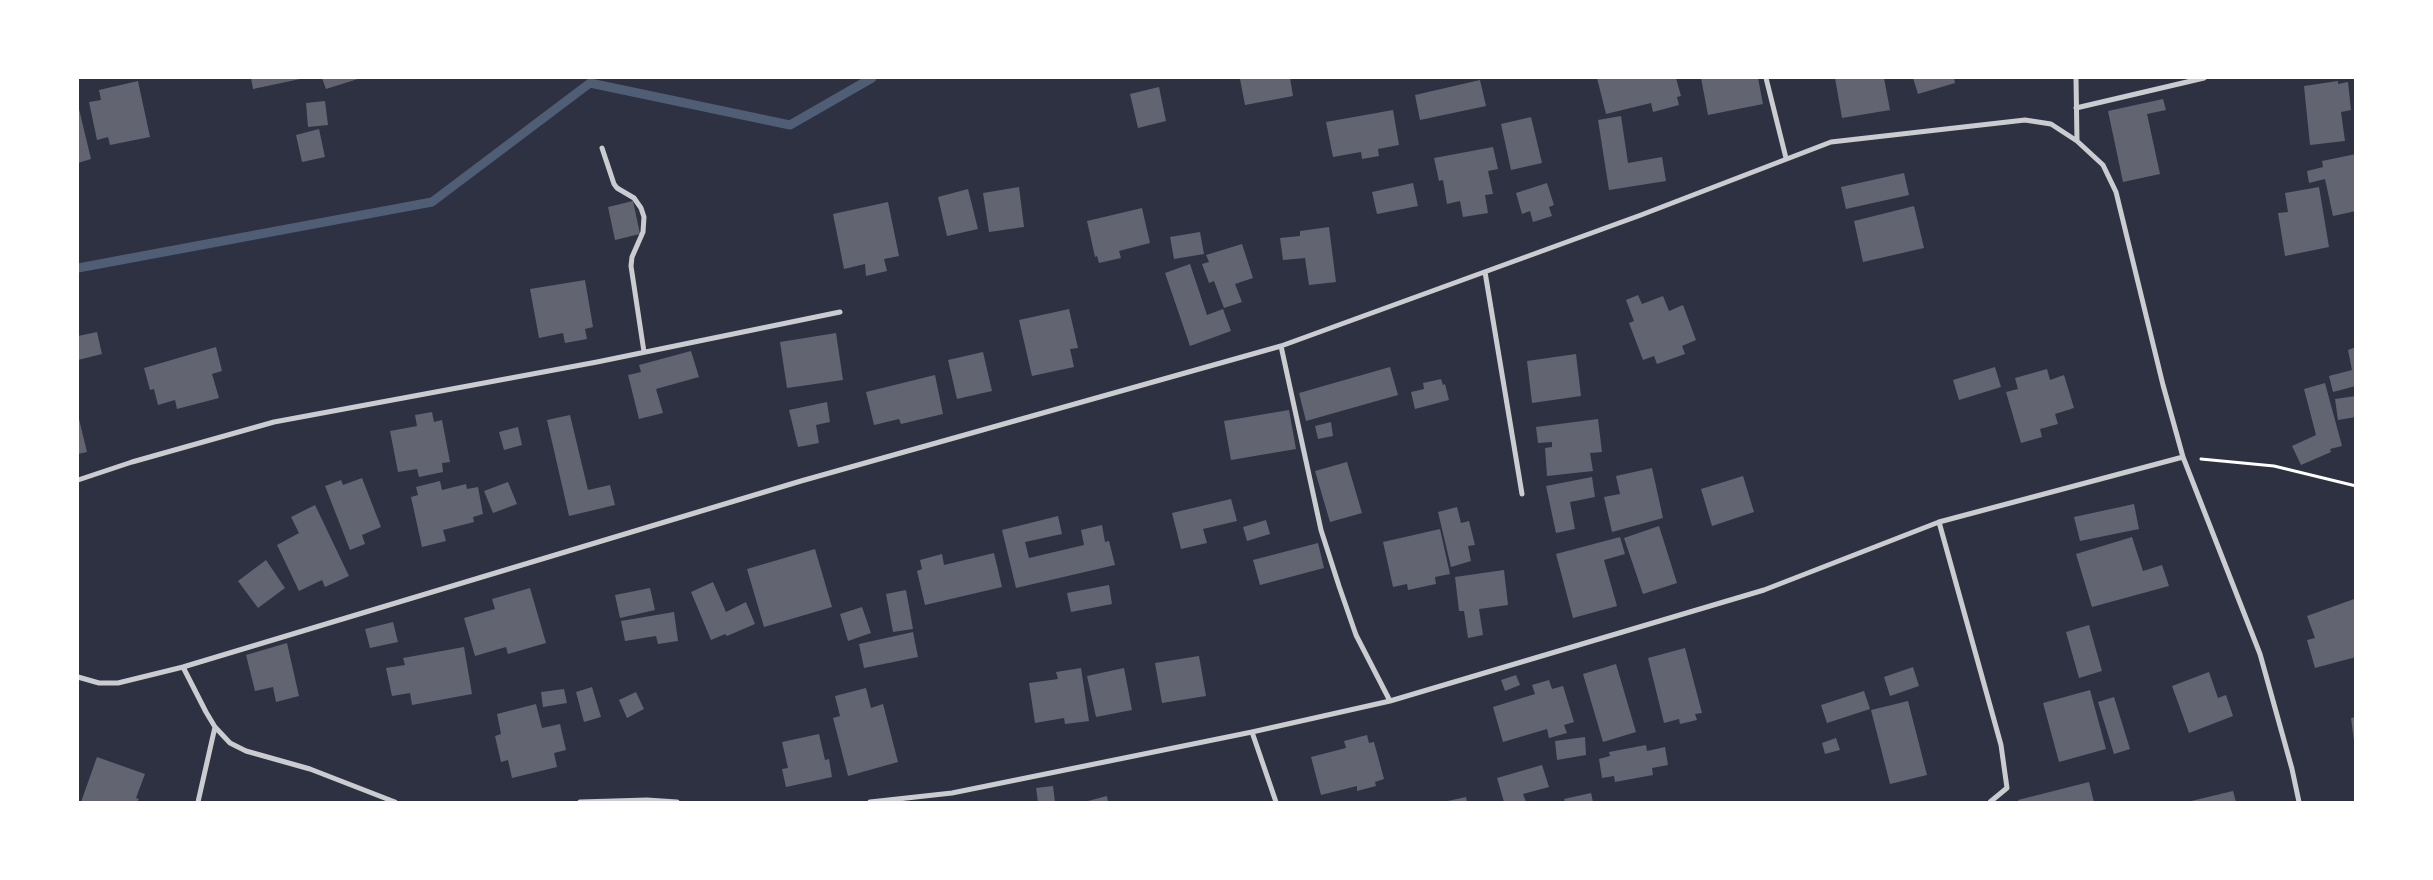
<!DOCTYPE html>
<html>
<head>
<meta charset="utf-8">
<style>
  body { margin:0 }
  #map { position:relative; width:2433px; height:880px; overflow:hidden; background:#2d3142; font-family:Raleway,sans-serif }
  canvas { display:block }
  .frame { position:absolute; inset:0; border:79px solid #fff; pointer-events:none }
</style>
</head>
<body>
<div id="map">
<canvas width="2433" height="880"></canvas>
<div class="frame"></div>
</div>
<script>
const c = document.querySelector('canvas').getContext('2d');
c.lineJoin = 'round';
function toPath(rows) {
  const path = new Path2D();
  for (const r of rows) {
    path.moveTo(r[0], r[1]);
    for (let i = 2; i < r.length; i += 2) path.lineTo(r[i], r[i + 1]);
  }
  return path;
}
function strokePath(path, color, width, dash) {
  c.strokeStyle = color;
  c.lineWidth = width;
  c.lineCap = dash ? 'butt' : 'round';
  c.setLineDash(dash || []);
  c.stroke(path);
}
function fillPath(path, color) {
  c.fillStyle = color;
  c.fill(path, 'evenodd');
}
const stream = toPath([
  [78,268,432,202,590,83,790,125,872,78]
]);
const building = toPath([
  [251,78,305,78,253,89],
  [322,78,361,78,326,89],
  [1248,78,1290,78,1293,96,1245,105,1240,79],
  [1597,78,1676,78,1681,96,1677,97,1679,105,1653,112,1651,103,1606,114],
  [1701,78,1758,78,1763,104,1708,115],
  [1835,78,1884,78,1890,110,1842,118],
  [1913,78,1954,78,1955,83,1918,94],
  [1480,80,1486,106,1420,120,1415,95],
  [138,81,150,137,110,145,108,137,97,140,89,102,101,100,99,90],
  [2338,81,2338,84,2348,82,2351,110,2341,112,2345,141,2310,145,2304,86],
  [1159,87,1166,121,1138,128,1130,94],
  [2163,99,2166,110,2147,114,2160,174,2123,182,2108,111],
  [325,101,328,125,308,127,306,103],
  [78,109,79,109,91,159,78,163],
  [1393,110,1399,145,1378,149,1379,156,1362,159,1361,152,1333,157,1326,122],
  [1621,116,1628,163,1662,157,1666,181,1609,190,1598,120],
  [1531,117,1542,163,1511,170,1501,124],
  [319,129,325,157,302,162,296,135],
  [1493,147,1498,169,1488,171,1493,194,1485,195,1488,213,1463,217,1460,201,1447,204,1443,180,1439,181,1434,158],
  [2356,154,2356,211,2333,216,2325,179,2309,183,2307,171,2323,167,2322,161],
  [1904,173,1909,195,1846,209,1841,187],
  [1413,183,1418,206,1377,214,1372,192],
  [1547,183,1554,205,1549,207,1552,216,1533,222,1530,211,1522,214,1516,193],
  [1019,187,1024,227,989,232,983,193],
  [2319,187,2329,247,2285,256,2278,213,2288,212,2285,193],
  [968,189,978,229,947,236,938,197],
  [633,201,640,234,615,240,608,207],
  [888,202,899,256,884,259,887,271,866,276,865,264,844,269,833,214],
  [1914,206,1924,248,1863,262,1854,221],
  [1142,208,1150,243,1119,251,1121,258,1099,263,1097,256,1095,257,1087,221],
  [1329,227,1336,282,1309,285,1305,258,1283,260,1280,238,1300,236,1300,231],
  [1200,232,1204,254,1174,259,1170,237],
  [1242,244,1253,278,1235,284,1242,302,1224,308,1214,281,1209,283,1202,264,1209,262,1206,255],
  [1190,264,1207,315,1223,309,1231,331,1190,346,1165,273],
  [585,280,593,327,585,329,587,339,565,343,563,333,539,338,530,289],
  [1638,295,1642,304,1663,296,1669,311,1683,305,1696,340,1682,346,1685,354,1657,364,1654,356,1643,360,1629,323,1634,321,1626,300],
  [1069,309,1078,348,1070,349,1074,367,1032,376,1019,320],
  [97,332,102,354,78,360,78,336],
  [836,333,843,380,787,388,780,342],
  [216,347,222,371,212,374,219,398,177,409,175,400,158,405,154,389,150,390,144,368],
  [2356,347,2356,386,2333,392,2329,376,2352,370,2348,350],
  [691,351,699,377,656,389,663,413,639,419,628,375,641,372,639,365],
  [983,352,992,391,957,399,948,360],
  [1576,354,1581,396,1532,403,1527,361],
  [1390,367,1398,395,1306,421,1299,393],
  [1995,367,2001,387,1959,400,1953,380],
  [2047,369,2050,380,2064,375,2074,408,2055,414,2058,424,2040,429,2042,437,2021,443,2006,392,2018,389,2015,378],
  [935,375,943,414,901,424,899,419,874,425,866,392],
  [1441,379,1443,385,1445,384,1449,400,1415,409,1411,392,1424,389,1423,383],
  [2325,383,2342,446,2330,449,2331,452,2301,465,2292,446,2316,435,2304,389],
  [2356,396,2356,417,2338,420,2335,399],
  [827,402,830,422,816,425,819,443,798,447,789,410],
  [1289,410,1296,449,1231,460,1224,421],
  [432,412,434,422,442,420,450,462,442,463,443,472,419,477,417,469,398,472,390,431,417,426,415,415],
  [78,415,87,452,78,454],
  [570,415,588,490,610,485,615,505,569,516,547,420],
  [1598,419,1602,452,1590,453,1593,471,1547,476,1545,448,1552,447,1552,442,1538,443,1536,427],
  [1331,422,1333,436,1318,439,1315,426],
  [518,427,522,445,504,450,499,432],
  [1347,462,1362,513,1330,522,1315,471],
  [1652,468,1663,518,1612,532,1604,497,1620,494,1616,476],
  [1743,476,1754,512,1712,526,1701,489],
  [1592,477,1595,497,1570,502,1575,529,1556,533,1546,486],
  [362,478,381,527,362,535,365,544,350,550,325,486,341,480,343,485],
  [440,481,442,490,466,484,467,489,478,487,483,514,473,517,474,522,443,530,446,541,422,547,411,497,418,495,416,487],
  [508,482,517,504,493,513,484,491],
  [1231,499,1237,521,1203,529,1207,543,1181,549,1172,513],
  [2134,504,2139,529,2080,541,2074,517],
  [315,505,349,576,325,587,322,580,299,591,277,545,299,533,291,517],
  [1457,507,1461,523,1469,521,1475,545,1468,546,1471,561,1451,567,1438,512],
  [1058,516,1062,534,1025,542,1029,558,1084,545,1081,530,1102,525,1105,542,1109,541,1115,565,1016,588,1002,530],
  [1266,520,1270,534,1247,541,1243,527],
  [1659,526,1677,583,1643,594,1624,538],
  [1440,529,1450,574,1435,577,1436,584,1408,590,1407,584,1393,587,1383,542],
  [1620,537,1625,554,1604,560,1617,606,1573,618,1556,554],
  [2132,537,2143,571,2162,565,2169,586,2092,607,2076,554],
  [1318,543,1324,568,1260,585,1253,560],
  [815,549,832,607,764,627,747,569],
  [994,553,1002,587,925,605,917,571,922,569,920,560,942,554,944,565],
  [266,560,285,588,258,608,238,581],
  [1504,570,1508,605,1479,609,1483,635,1468,638,1464,611,1459,611,1455,577],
  [713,582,726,612,746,602,755,624,727,636,725,634,711,640,691,592],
  [1109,585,1112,604,1071,612,1067,593],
  [530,588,546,643,508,654,506,647,475,656,464,618,495,609,492,599],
  [650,588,655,610,620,618,615,595],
  [906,590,913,629,893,632,886,594],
  [2354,599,2356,657,2315,668,2307,640,2315,638,2307,616],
  [862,607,871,633,848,641,840,614],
  [674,612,678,641,658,644,656,636,625,641,621,621],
  [393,622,398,642,370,648,365,629],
  [2089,625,2102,671,2079,678,2066,632],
  [913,632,918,657,864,668,859,644],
  [287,643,299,696,276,702,273,687,255,691,246,655],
  [464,647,472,694,412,705,410,693,392,696,386,668,405,665,403,658],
  [1685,648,1702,713,1695,714,1697,720,1680,724,1679,719,1664,723,1648,658],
  [1199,656,1206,696,1162,703,1155,663],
  [1616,664,1636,732,1603,742,1583,674],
  [1913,667,1919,686,1890,696,1884,677],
  [1081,668,1089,721,1065,724,1064,718,1035,723,1029,683,1058,679,1056,672],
  [1124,668,1132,710,1096,717,1087,676],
  [2209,672,2218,698,2226,695,2233,716,2189,733,2172,686],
  [1516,675,1520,685,1505,691,1501,680],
  [1549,680,1552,689,1563,686,1574,722,1564,725,1567,733,1549,738,1547,729,1503,742,1493,707,1535,694,1532,685],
  [592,687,601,717,584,722,576,692],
  [866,688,871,708,883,704,898,762,848,776,833,718,840,716,835,696],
  [564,689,567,703,543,707,541,692],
  [2090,690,2106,749,2059,762,2043,703],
  [1864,691,1870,709,1827,723,1821,705],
  [636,692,644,709,627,718,619,700],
  [2114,697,2130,749,2114,754,2098,702],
  [1908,701,1927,775,1890,784,1871,710],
  [536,704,542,728,560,724,566,750,554,753,557,767,512,778,508,760,501,762,495,736,501,734,497,714],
  [2356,717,2356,741,2354,741,2351,718],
  [819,734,825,760,829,759,832,777,786,787,782,769,788,768,782,742],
  [1367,735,1369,743,1374,742,1384,779,1375,782,1376,786,1357,791,1357,786,1321,795,1311,757,1346,748,1344,741],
  [1585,737,1586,755,1557,760,1555,741],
  [1836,738,1840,750,1825,754,1822,743],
  [1646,745,1647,751,1665,747,1668,765,1652,768,1653,775,1615,782,1614,776,1602,778,1599,759,1610,756,1609,752],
  [97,757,145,774,136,798,139,799,137,802,81,802],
  [1542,765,1549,787,1523,794,1526,802,1504,802,1497,778],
  [2089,782,2094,802,2019,802,2018,800],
  [1053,786,1055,802,1038,802,1036,788],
  [2233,791,2236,802,2187,802],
  [1591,793,1593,802,1565,802,1564,799],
  [1107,796,1108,802,1084,802],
  [1466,797,1467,802,1443,802]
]);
const path = toPath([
  [2201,459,2274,466,2356,486]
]);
const minor = toPath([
  [1766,78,1786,158],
  [2076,78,2077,141],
  [2076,108,2204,78],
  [602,148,614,184,617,188,634,198,641,208,644,217,643,232,632,257,631,266,644,352],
  [1485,272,1522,494],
  [1281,346,1321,530,1339,586,1356,635,1390,701],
  [78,480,132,462,274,422,597,362,840,312],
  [1939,522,2001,745,2007,788,1990,802],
  [183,667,206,712,215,727,230,743,246,751,310,769,395,802],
  [78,677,99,683,118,683,183,667,801,481,1281,346,1641,215,1831,142,2025,120,2051,124,2077,141,2103,165,2116,192,2163,385,2183,457,2260,654,2292,769,2299,802],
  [1252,732,1276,802],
  [198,802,215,727],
  [580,802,647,800,677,802],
  [870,802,952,793,1252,732,1390,701,1764,590,1939,522,2183,457]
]);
strokePath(stream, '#4f5d75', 9);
fillPath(building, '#626471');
strokePath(path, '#fff', 3);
strokePath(minor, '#caccd0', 5);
</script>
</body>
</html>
